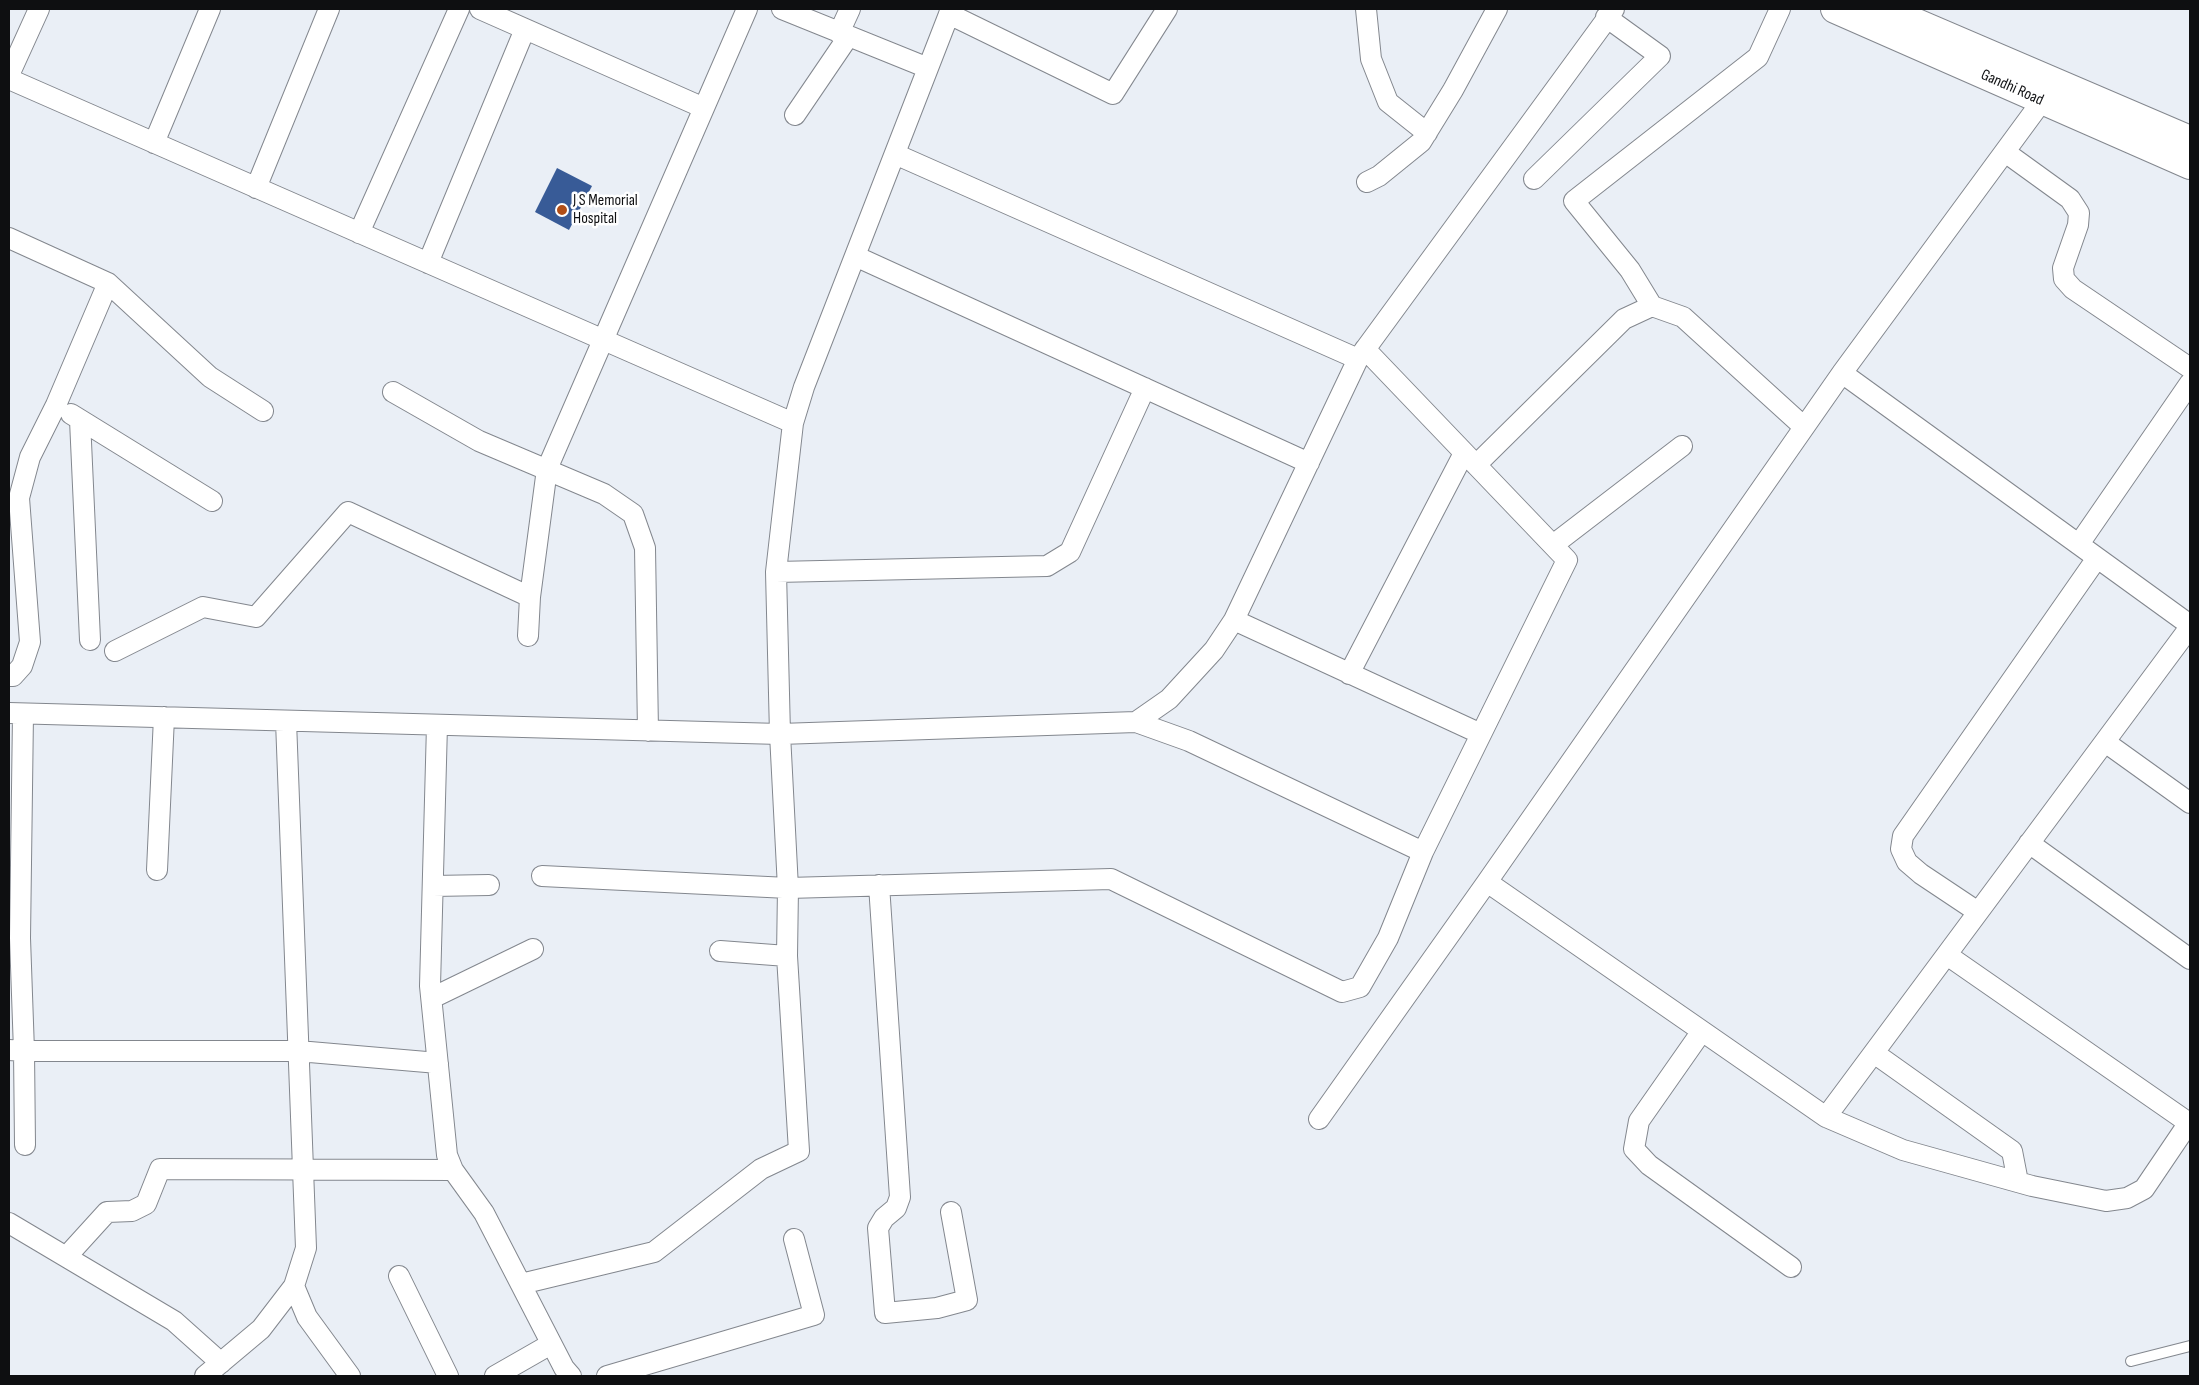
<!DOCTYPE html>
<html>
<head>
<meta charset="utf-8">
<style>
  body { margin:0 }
  #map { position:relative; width:2199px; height:1385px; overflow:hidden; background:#eaeff6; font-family:"Sofia Sans Condensed",sans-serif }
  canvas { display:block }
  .frame { position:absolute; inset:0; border:10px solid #0e0f11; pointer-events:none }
</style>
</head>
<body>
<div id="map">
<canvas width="2199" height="1385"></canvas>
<div class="frame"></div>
</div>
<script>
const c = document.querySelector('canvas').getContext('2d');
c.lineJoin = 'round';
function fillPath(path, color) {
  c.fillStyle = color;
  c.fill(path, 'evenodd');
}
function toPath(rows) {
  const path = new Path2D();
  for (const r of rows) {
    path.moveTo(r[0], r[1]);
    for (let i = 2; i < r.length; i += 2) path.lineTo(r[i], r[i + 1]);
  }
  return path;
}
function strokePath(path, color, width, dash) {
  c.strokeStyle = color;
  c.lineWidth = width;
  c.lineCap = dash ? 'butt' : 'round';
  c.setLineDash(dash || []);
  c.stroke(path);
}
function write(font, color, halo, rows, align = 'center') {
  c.font = font + ' "Sofia Sans Condensed",sans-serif';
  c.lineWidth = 5;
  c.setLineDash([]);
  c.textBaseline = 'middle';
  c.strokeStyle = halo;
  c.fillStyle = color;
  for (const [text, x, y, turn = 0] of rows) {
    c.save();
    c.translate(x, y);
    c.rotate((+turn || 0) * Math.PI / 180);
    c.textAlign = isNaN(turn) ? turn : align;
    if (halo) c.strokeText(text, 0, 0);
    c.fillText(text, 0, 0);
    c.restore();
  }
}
const building = toPath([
  [557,168,592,186,569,230,535,212]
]);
const lane = toPath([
  [2131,1361,2190,1346]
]);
const street = toPath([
  [480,9,704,108],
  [782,9,928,68],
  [1366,9,1371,59,1388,102,1427,133],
  [949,14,1113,94,1167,9],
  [839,33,850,9],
  [9,75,39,9],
  [9,79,793,423],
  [795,115,848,37],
  [154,143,210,9],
  [2005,152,2070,199,2079,213,2078,225,2063,268,2064,279,2073,289,2190,368],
  [895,154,1358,359],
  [1534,179,1660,56,1606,17],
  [1367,182,1379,176,1421,142,1453,90,1497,9],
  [256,188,329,9],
  [359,233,459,9],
  [9,238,108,283,210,377,263,411],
  [855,256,1309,463],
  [428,263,525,29],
  [1652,306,1630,270,1574,201,1758,57,1780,9],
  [1842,373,2190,625],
  [393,392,479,441,604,494,633,514,645,548,648,731],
  [71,414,212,501],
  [80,420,90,640],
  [1476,465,1624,319,1652,306,1683,317,1804,427],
  [2079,544,2190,383],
  [1553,545,1682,446],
  [776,572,1047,566,1070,552,1145,388],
  [1234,620,1481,734],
  [528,636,530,597,547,469,747,9],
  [115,651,203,607,256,617,348,512,530,597],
  [1349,674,1464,453],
  [9,676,13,676,22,666,30,642,19,498,30,457,56,405,108,283],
  [9,713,780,734,1136,722,1189,741,1423,852],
  [23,714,20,938,24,1051,298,1051,438,1063],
  [286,721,306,1248,294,1286,307,1317,350,1376],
  [1136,722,1169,699,1214,650,1234,620,1358,359,1614,9],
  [437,725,430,986,447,1155,453,1170],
  [2105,742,2190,803],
  [2029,843,2190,959],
  [157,870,164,717],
  [542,876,788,888,1111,879,1342,992,1360,987,1388,938,1423,852,1567,560,1365,349],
  [1487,882,1702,1031,1639,1121,1634,1149,1649,1165,1791,1267],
  [879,885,900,1197,896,1208,884,1218,878,1228,885,1313,937,1308,967,1300,951,1212],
  [433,886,489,885],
  [1978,912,1921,874,1907,862,1901,849,1903,836,2097,558],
  [720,951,787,956],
  [1947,955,2189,1123],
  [432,998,533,949],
  [1702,1031,1826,1117,1903,1150,2032,1186,2106,1201,2127,1198,2144,1189,2190,1121],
  [9,1050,24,1051,25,1145],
  [1874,1053,2012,1151,2018,1182],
  [1826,1117,2190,627],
  [1319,1119,1487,882,1842,373,2042,101],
  [9,1223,174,1321,221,1363],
  [67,1256,107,1212,132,1211,146,1204,160,1169,453,1170,484,1213,564,1368,571,1376],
  [399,1276,448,1376],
  [521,1284,654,1252,761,1169,799,1151,787,956,788,888,780,734,776,572,793,423,804,387,951,9],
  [205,1376,261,1329,294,1286],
  [495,1376,551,1344],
  [607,1376,814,1315,794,1239]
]);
const secondary = toPath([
  [1835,9,2190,165],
  [1884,9,2190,140]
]);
const markers = [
  [562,210,6,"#b14e17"]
];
const streetNames = [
  ["Gandhi Road",2012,88,24]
];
const poiNames = [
  ["J S Memorial",573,201],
  ["Hospital",573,219]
];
fillPath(building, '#385b97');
strokePath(lane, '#83878e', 12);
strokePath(street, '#83878e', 22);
strokePath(secondary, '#83878e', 30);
strokePath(lane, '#fff', 10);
strokePath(street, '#fff', 20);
strokePath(secondary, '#fff', 28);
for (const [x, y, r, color] of markers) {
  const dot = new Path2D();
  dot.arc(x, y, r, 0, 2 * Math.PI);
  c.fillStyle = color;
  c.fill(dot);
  strokePath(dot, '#fff', 2);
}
write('16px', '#0e0f11', '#fff', streetNames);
write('16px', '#0e0f11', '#fff', poiNames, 'left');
</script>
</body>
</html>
